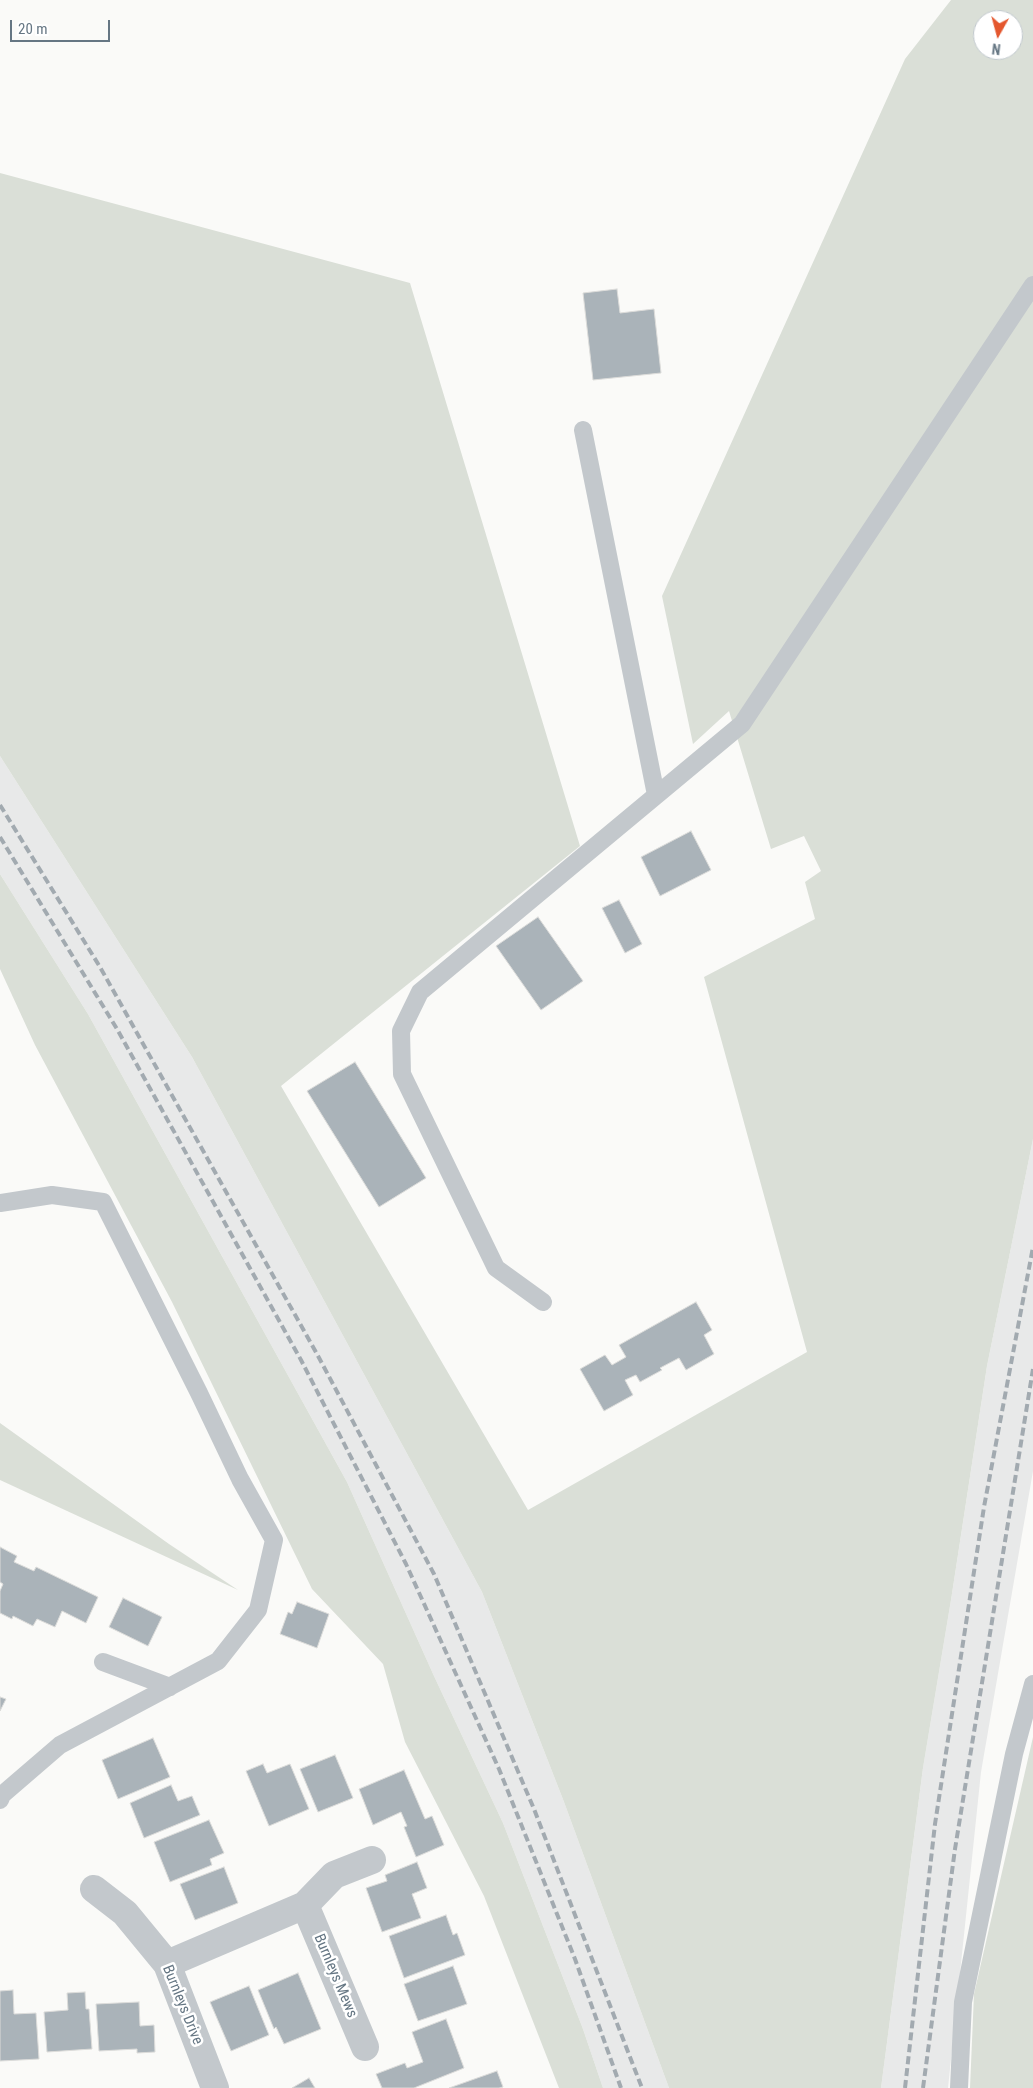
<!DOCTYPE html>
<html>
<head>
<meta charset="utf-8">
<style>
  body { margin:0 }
  #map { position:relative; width:1033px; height:2088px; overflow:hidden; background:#fafaf8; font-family:"Roboto Condensed",sans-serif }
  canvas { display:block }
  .north { position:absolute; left:973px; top:10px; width:50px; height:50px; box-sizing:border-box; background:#fff; border:1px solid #c1c8cd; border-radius:50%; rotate:187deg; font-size:14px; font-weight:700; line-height:20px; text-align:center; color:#657683 }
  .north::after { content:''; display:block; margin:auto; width:18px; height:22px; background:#e4572e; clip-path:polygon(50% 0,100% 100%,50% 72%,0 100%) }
  .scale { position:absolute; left:10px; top:20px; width:100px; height:22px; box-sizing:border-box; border:2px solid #657683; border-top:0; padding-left:6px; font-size:15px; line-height:18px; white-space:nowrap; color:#657683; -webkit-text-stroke:4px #fff; paint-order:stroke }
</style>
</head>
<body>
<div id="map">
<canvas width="1033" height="2088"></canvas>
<div class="north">N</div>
<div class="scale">20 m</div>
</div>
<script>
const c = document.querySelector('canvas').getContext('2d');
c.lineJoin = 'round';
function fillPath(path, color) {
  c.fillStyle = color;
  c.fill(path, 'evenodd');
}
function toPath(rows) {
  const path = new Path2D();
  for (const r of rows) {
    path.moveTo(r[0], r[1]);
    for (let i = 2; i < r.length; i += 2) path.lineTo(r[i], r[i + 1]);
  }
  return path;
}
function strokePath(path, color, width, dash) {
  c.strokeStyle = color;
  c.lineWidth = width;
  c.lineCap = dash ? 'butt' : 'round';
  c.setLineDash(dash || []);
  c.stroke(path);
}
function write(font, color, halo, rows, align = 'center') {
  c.font = font + ' "Roboto Condensed",sans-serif';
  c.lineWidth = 5;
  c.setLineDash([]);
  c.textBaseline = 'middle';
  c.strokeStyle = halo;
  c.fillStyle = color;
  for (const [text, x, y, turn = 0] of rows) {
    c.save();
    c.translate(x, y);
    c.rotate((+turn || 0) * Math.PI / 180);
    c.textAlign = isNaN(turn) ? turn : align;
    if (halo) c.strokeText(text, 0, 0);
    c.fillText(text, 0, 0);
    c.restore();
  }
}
const built = toPath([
  [0,756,192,1057,482,1592,564,1802,669,2088,603,2088,583,2029,503,1823,434,1676,347,1482,88,1014,0,874],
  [1033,1139,1033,1471,981,1772,948,2088,881,2088,923,1768,951,1600,987,1366]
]);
const green = toPath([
  [951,0,1033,0,1033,1139,987,1366,951,1600,923,1768,881,2088,669,2088,564,1802,482,1592,192,1057,0,756,0,173,410,283,580,846,281,1086,528,1510,807,1352,704,977,815,919,805,882,821,871,804,836,771,849,729,711,693,744,662,596,905,59],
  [983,20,1013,20,1013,50,983,50],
  [0,874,88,1014,347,1482,434,1676,503,1823,583,2029,603,2088,559,2088,484,1896,405,1742,383,1664,312,1589,172,1302,35,1045,0,969],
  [0,1423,169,1544,238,1590,0,1480],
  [1033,1737,1033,2088,970,2088,974,1994]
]);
const building = toPath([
  [617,289,620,313,654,309,661,373,593,380,583,293,617,289],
  [691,831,711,870,660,896,641,857,691,831],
  [619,900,642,944,625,953,602,908,619,900],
  [538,917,583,981,541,1010,496,946,538,917],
  [355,1062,426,1178,379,1207,307,1091,355,1062],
  [696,1302,712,1330,704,1335,714,1354,686,1370,679,1358,660,1368,662,1370,640,1382,636,1375,625,1380,633,1395,604,1411,580,1369,605,1355,612,1365,626,1357,619,1345,696,1302],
  [0,1547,17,1556,14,1562,34,1571,36,1567,98,1597,86,1623,62,1611,55,1627,37,1619,33,1626,13,1616,12,1619,0,1613,0,1591,3,1584,0,1582,0,1547],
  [123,1598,162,1617,148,1646,109,1627,123,1598],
  [297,1602,329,1614,317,1648,280,1634,288,1612,292,1614,297,1602],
  [0,1697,6,1699,0,1711,0,1697],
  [153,1738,170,1777,118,1799,102,1760,153,1738],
  [335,1755,353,1798,318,1812,300,1769,335,1755],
  [263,1764,267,1773,290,1764,309,1809,269,1826,246,1771,263,1764],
  [404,1770,425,1819,432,1816,444,1845,416,1857,404,1827,407,1826,401,1812,373,1825,359,1789,404,1770],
  [171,1785,178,1801,192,1796,200,1815,144,1838,130,1803,171,1785],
  [209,1820,224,1853,210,1859,212,1865,170,1882,154,1842,209,1820],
  [417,1862,427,1888,412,1894,421,1918,382,1932,366,1888,387,1881,385,1875,417,1862],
  [224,1867,238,1903,195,1920,180,1884,224,1867],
  [446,1915,453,1935,457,1933,465,1955,404,1978,389,1936,446,1915],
  [453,1966,467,2004,418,2021,404,1984,453,1966],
  [298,1973,321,2029,284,2044,276,2027,274,2029,258,1990,298,1973],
  [249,1986,269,2035,231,2051,210,2002,249,1986],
  [13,1990,14,2014,36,2013,39,2059,0,2061,0,1991,13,1990],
  [85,1992,86,2009,89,2009,92,2049,47,2052,44,2012,68,2010,67,1993,85,1992],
  [139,2002,140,2026,154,2025,155,2052,137,2053,137,2049,99,2051,96,2004,139,2002],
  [446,2019,464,2068,414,2088,382,2088,376,2074,405,2063,407,2068,423,2062,412,2032,446,2019],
  [497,2071,503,2087,499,2088,449,2088,497,2071],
  [309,2078,315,2088,292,2088,309,2078]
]);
const lane = toPath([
  [583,430,656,795],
  [0,1203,52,1195,103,1202,199,1393,240,1479,274,1540,258,1610,218,1661,60,1745,2,1795,0,1800],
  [543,1302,496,1268,402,1074,401,1031,420,992,742,724,1033,285],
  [103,1662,170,1687],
  [959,2088,963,2002,1014,1754,1033,1684]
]);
const street = toPath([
  [94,1889,125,1913,167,1964,215,2088],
  [305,1905,365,2047],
  [167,1964,305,1905,334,1875,372,1860]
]);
const rail = toPath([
  [0,805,100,967,317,1354,434,1574,534,1809,642,2088],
  [0,837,117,1029,301,1360,406,1564,499,1769,575,1959,621,2088],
  [905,2088,935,1824,984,1507,1033,1247],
  [923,2088,955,1849,1033,1369]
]);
const streetNames = [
  ["Burnleys Mews",335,1976,67],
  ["Burnleys Drive",182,2005,68]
];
fillPath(built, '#e8e9e9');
fillPath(green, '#dadfd7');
fillPath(building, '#aab3b9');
strokePath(building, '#dcdcda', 1);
strokePath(lane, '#c3c8cc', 18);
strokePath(street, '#c3c8cc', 28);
strokePath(rail, '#a2aab0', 4, [8, 4]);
write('15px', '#657683', '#fff', streetNames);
</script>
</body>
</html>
